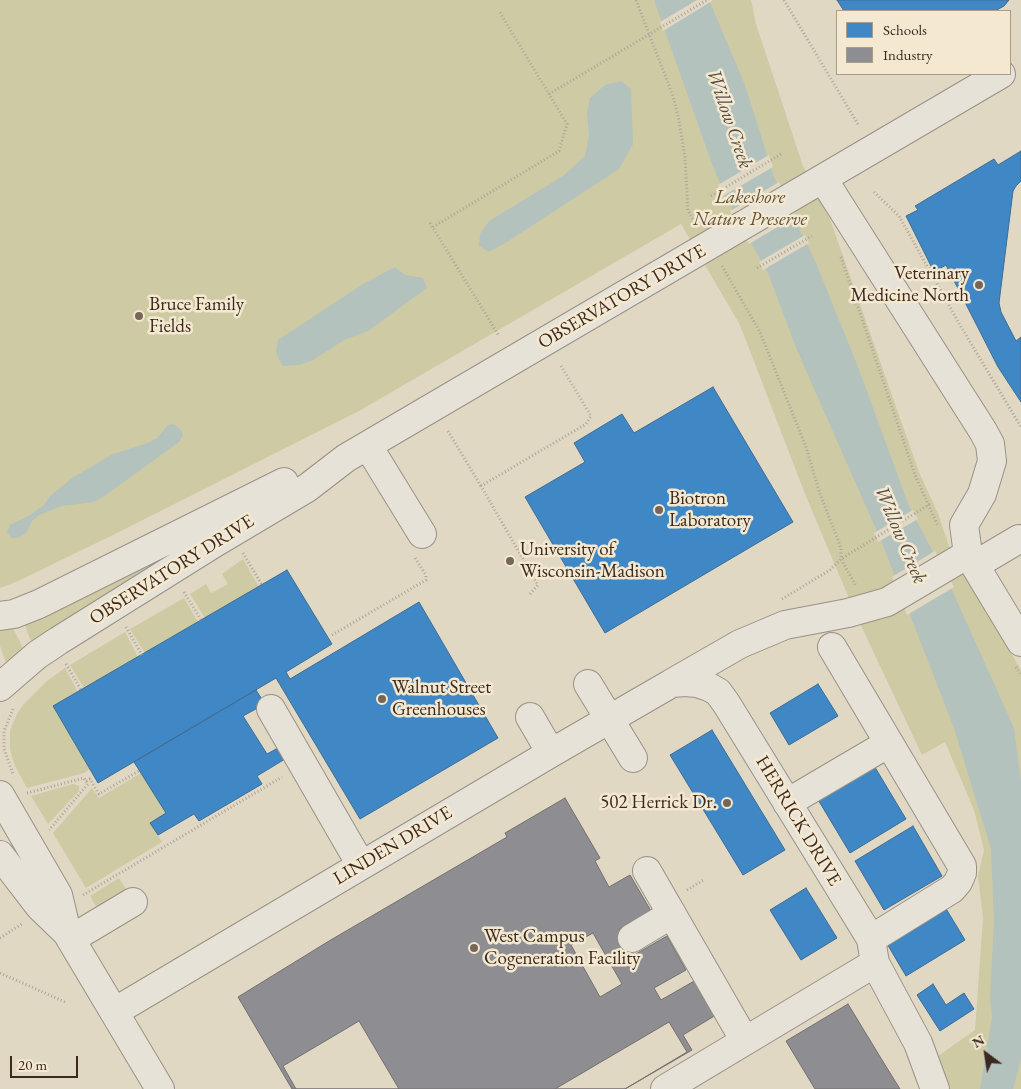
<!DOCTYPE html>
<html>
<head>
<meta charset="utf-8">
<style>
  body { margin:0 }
  #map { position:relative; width:1021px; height:1089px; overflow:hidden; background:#e1d8c4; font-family:"EB Garamond",serif }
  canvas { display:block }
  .legend { position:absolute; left:836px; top:10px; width:175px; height:65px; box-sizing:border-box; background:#f4e9d0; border:1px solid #aa9c8a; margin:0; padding:6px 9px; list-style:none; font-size:15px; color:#3b2920 }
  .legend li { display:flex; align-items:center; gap:10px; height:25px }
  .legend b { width:25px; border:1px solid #aa9c8a }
  .north { position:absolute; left:961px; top:1029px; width:50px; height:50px; -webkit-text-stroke:4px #f4e9d0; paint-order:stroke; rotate:329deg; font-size:14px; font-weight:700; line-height:20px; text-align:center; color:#3b2920 }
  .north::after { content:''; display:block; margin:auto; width:18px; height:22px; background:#3b2920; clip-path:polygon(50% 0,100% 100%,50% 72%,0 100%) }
  .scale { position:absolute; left:10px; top:1056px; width:68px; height:22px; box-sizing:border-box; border:2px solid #3b2920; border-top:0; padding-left:6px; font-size:15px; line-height:18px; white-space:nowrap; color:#3b2920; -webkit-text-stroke:4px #f4e9d0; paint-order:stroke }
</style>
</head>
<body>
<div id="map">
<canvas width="1021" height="1089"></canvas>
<ul class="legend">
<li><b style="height:14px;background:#3f88c5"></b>Schools</li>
<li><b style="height:14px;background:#8d8d92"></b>Industry</li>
</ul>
<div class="north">N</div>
<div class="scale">20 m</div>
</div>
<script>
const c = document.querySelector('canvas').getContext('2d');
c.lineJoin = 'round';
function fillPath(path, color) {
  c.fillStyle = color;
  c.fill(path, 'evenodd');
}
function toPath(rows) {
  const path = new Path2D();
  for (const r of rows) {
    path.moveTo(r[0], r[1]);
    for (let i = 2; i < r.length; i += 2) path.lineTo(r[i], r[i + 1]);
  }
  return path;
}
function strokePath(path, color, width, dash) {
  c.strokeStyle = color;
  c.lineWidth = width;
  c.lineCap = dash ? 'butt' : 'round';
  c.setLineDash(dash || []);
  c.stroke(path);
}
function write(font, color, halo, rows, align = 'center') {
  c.font = font + ' "EB Garamond",serif';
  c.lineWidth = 5;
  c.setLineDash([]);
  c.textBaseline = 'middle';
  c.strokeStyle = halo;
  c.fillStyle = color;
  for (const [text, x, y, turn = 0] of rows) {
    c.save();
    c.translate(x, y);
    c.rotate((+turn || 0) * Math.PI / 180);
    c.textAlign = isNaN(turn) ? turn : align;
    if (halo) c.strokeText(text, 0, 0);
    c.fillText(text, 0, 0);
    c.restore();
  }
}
const green = toPath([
  [0,0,751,0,756,24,803,166,830,219,919,472,939,516,949,546,1021,670,1021,1089,941,1089,931,1061,975,1030,983,918,978,876,984,850,974,810,945,742,922,755,856,615,805,494,740,325,681,224,359,411,113,535,16,582,0,588],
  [192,540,195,544,34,644,30,639,24,623],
  [243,559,259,587,205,618,190,594,206,584,211,593,228,584,222,574],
  [184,598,198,622,145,653,130,629],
  [12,626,25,652,7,666,0,646,0,628],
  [125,632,138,657,84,688,70,665],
  [65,668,78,692,53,707,90,769,84,773,27,788,15,766,12,757,10,749,10,730,17,714,23,705,47,681],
  [141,773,166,813,150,823,162,842,86,888,53,833,92,788,99,798],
  [73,784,79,786,79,791,48,824,31,796],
  [119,878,128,893,98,910,90,896]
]);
const water = toPath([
  [654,0,709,0,745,85,774,177,816,263,858,367,909,506,947,579,1014,728,1021,782,1021,1059,1013,1089,980,1089,992,1017,990,997,994,921,991,849,954,728,882,543,797,350,768,273,727,200,712,164],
  [621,81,631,89,633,144,619,169,507,242,489,252,479,246,480,234,489,221,563,176,585,156,589,135,587,113,590,98,605,85],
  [395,267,405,275,423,278,427,288,368,331,344,340,313,360,299,365,283,366,278,358,276,351,278,340,363,284],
  [174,424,181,430,183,435,179,442,106,495,94,502,62,506,39,515,32,521,26,533,18,538,12,538,7,532,10,525,30,515,44,505,50,496,72,478,113,454,148,443,157,438,168,425]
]);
const pier = toPath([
  [697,0,712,0,712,1,663,31,660,22],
  [769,155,773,167,723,196,718,185],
  [779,182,796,216,749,244,730,211],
  [805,235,809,243,763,270,759,262],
  [913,510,918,519,878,542,874,533],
  [935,551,954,587,907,615,892,577]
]);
const schools = toPath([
  [837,0,1009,0,1004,6,995,11,844,11,837,0],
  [1021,151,1021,181,1016,186,1013,191,999,303,1001,312,1016,341,1021,337,1021,402,998,367,946,265,934,272,906,216,918,210,915,206,994,159,998,165,1021,151],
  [713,387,793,522,605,633,525,497,585,462,574,443,622,414,634,433,713,387],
  [287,570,332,644,286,672,290,679,419,602,498,738,360,819,276,678,98,783,53,706,287,570],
  [818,684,838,716,789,745,770,713,818,684],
  [256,690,265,704,243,716,267,754,278,748,285,759,257,776,262,784,199,821,194,814,158,835,150,823,166,813,134,762,256,690],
  [712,730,785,850,743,875,670,755,712,730],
  [873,764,906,819,850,853,817,798,873,764],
  [913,826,942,876,884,910,855,861,913,826],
  [806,888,837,938,801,960,770,910,806,888],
  [945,907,965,940,906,976,886,942,945,907],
  [933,984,946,1005,964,993,974,1009,940,1031,917,995,933,984]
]);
const industry = toPath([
  [565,798,600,858,595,861,609,887,630,875,651,911,619,929,634,955,667,936,686,970,654,988,661,1000,696,980,716,1015,683,1035,692,1050,625,1089,292,1089,238,997,329,941,507,837,505,833,565,798],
  [593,933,622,984,600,997,571,945,593,933],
  [848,1004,882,1060,900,1089,815,1089,786,1041,848,1004],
  [359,1021,399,1089,296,1089,283,1066,359,1021],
  [669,1022,687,1052,625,1089,555,1089,669,1022]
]);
const path = toPath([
  [636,0,673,96,679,120,685,158,688,210,696,225],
  [784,0,859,126],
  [549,94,707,0],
  [874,192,899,216,960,325,1021,427],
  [711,196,781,154],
  [430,223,499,336],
  [433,227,559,151,567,124,499,11],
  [841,257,915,475,938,526],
  [722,266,760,332,806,447,820,494,841,548,841,559,856,586],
  [757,268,812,236],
  [448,431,481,486],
  [243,553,262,585],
  [184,592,201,620],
  [530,594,538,585,481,486,586,424,591,416,561,366],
  [782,599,830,570,841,559,930,504],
  [126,627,142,655],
  [332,635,426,580,426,575,415,558],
  [66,664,81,690],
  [1016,667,1021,675],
  [13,709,4,731,4,749,13,774],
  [86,781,90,779,99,794,139,771],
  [27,793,84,778,88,784,49,830],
  [687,890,705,879],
  [83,895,282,777],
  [0,938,22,924],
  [0,973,65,1002]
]);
const minor = toPath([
  [823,179,983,431,990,444,992,461,982,494,964,525,968,554,1021,642],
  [368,446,422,534],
  [975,565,1019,539],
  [0,616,14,614,39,604,284,482],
  [832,647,962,866,962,873,958,882,952,889,871,939],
  [672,683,740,644,785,625,848,613,887,602,968,554],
  [588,684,633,758],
  [0,687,37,655,58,641,213,544,307,488,346,458,1001,74],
  [271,709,361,865],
  [530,717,551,753],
  [0,795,58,895,67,933],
  [787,803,889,743],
  [0,855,40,907,67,933,160,1089],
  [647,871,745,1041],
  [632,938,672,914],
  [71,939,133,902],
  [114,1012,551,753,672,683,685,682,697,683,709,687,718,692,726,703,871,939,875,963,918,1043,935,1089],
  [665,1089,875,963]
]);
const markers = [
  [979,285,5,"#756659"],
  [139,316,5,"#756659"],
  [659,510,5,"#756659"],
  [510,561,5,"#756659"],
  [382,699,5,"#756659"],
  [727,803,5,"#756659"],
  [474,948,5,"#756659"]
];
const parkNames = [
  ["Lakeshore",750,198],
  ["Nature Preserve",750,220]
];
const poiNames = [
  ["Veterinary",969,274,"right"],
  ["Medicine North",969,296,"right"],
  ["Bruce Family",149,305],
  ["Fields",149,327],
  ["Biotron",669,499],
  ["Laboratory",669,521],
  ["University of",520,550],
  ["Wisconsin-Madison",520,572],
  ["Walnut Street",392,688],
  ["Greenhouses",392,710],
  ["502 Herrick Dr.",717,803,"right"],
  ["West Campus",484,937],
  ["Cogeneration Facility",484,959]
];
const streetNames = [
  ["OBSERVATORY DRIVE",622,297,-30],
  ["OBSERVATORY DRIVE",172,570,-32],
  ["HERRICK DRIVE",798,821,59],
  ["LINDEN DRIVE",393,846,-31]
];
const waterNames = [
  ["Willow Creek",729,119,71],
  ["Willow Creek",900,535,67]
];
fillPath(green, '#cecaa4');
fillPath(water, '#b4c2be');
fillPath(pier, '#e1d8c4');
fillPath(schools, '#3f88c5');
strokePath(schools, '#3e6c94', 1);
fillPath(industry, '#8d8d92');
strokePath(industry, '#746f70', 1);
strokePath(minor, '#989185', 30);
strokePath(path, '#aaa49b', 3, [1, 2.5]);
strokePath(minor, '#e7e2d8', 28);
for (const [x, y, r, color] of markers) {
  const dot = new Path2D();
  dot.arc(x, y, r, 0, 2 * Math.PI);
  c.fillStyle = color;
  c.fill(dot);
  strokePath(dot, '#f4e9d0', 2);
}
write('italic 19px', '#5c4e3a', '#f4e9d0', parkNames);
write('19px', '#3b2920', '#f4e9d0', poiNames, 'left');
write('19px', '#3b2920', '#f4e9d0', streetNames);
write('italic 20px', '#544d47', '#f4e9d0', waterNames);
</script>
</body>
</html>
